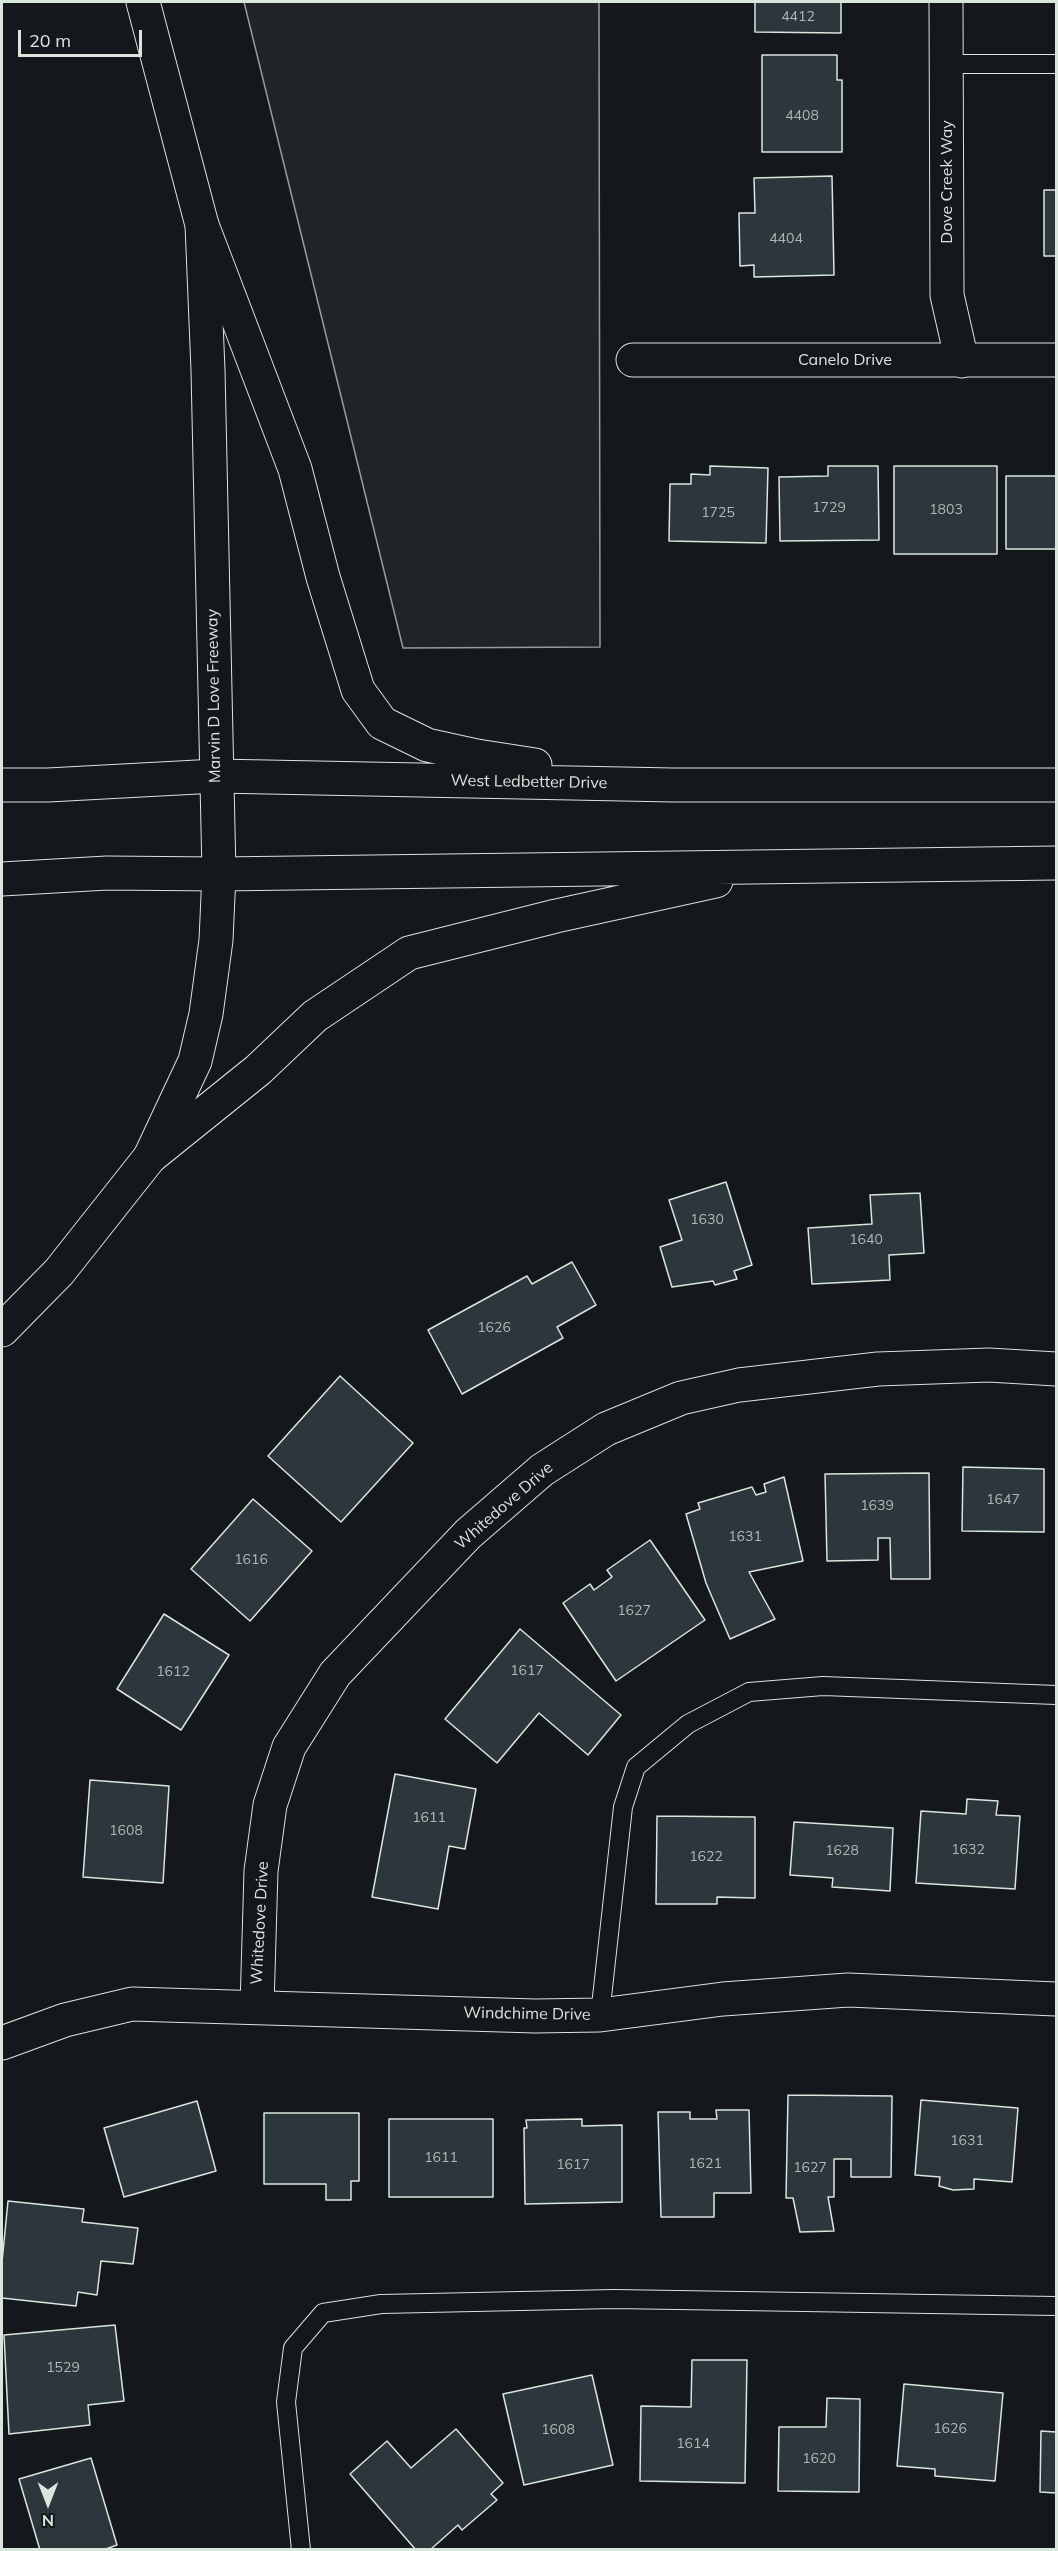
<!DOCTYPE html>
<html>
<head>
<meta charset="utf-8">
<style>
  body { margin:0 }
  #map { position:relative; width:1058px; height:2551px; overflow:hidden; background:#14181c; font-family:Mulish,sans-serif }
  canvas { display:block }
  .frame { position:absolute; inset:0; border:3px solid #d8e6dc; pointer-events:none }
  .north { position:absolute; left:18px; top:2473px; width:60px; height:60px; -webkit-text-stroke:4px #14181c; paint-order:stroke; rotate:180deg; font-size:16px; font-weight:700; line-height:24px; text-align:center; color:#d8e6dc }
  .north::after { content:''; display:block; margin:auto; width:21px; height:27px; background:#d8e6dc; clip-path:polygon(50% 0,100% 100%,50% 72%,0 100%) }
  .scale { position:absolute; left:18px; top:30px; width:124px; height:27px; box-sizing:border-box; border:3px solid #d8e6dc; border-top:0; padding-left:8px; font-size:18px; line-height:21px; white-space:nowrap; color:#d8e6dc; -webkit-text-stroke:4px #14181c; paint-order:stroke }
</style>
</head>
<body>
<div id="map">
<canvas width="1058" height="2551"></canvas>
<div class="frame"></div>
<div class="north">N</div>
<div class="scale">20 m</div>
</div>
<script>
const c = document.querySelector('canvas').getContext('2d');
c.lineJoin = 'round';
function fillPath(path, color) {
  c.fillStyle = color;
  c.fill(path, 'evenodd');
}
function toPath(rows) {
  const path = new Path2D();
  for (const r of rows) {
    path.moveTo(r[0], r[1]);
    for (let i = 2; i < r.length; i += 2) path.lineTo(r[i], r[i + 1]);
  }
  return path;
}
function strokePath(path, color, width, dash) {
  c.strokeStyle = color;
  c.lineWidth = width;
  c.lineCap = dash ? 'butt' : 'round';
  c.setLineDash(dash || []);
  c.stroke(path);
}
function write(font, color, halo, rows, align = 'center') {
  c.font = font + ' Mulish,sans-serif';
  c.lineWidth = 4.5;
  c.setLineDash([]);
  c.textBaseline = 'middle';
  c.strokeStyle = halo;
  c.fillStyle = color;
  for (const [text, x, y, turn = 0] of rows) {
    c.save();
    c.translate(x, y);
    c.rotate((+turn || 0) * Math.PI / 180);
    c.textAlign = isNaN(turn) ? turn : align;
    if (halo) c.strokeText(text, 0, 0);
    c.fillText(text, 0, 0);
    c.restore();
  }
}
const green = toPath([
  [244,2,599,2,600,647,403,648,244,2]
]);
const building = toPath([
  [755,2,841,2,841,33,755,32,755,2],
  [762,55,837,55,837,80,842,80,842,152,762,152,762,55],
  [832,176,834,275,754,277,754,265,740,266,739,213,755,213,754,178,832,176],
  [1044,190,1056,190,1056,256,1044,256,1044,190],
  [710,466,768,468,766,543,669,541,670,484,691,484,691,474,710,475,710,466],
  [828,466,878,466,879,540,780,541,779,477,828,476,828,466],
  [894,466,997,466,997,554,894,554,894,466],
  [1006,476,1056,476,1056,549,1006,549,1006,476],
  [726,1182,752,1265,734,1271,737,1279,715,1285,713,1281,672,1287,660,1247,682,1240,669,1200,726,1182],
  [920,1193,924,1253,889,1255,890,1280,812,1284,808,1228,872,1224,870,1195,920,1193],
  [572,1262,596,1305,557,1327,563,1338,462,1394,428,1330,527,1276,532,1284,572,1262],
  [340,1376,413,1443,341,1522,268,1456,340,1376],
  [963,1467,1044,1469,1044,1532,962,1531,963,1467],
  [929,1473,930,1579,891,1579,890,1538,878,1538,878,1560,827,1561,825,1474,929,1473],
  [784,1477,803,1561,749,1572,775,1619,730,1639,706,1583,686,1514,700,1509,698,1503,752,1487,756,1495,766,1492,764,1484,784,1477],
  [253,1499,312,1551,250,1621,191,1569,253,1499],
  [650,1540,705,1620,616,1681,563,1603,590,1584,594,1590,612,1577,607,1570,650,1540],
  [164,1614,229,1655,181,1730,117,1689,164,1614],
  [520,1629,621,1715,588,1755,539,1713,497,1763,445,1719,520,1629],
  [395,1774,476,1789,465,1849,449,1846,438,1909,372,1897,395,1774],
  [90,1780,169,1786,163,1883,83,1877,90,1780],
  [967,1799,998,1801,996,1815,1020,1816,1015,1889,916,1883,921,1811,966,1814,967,1799],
  [657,1816,755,1817,755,1898,717,1897,717,1904,656,1904,657,1816],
  [794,1822,893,1828,890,1891,832,1887,833,1878,790,1875,794,1822],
  [788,2095,892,2096,891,2177,851,2177,851,2159,834,2159,834,2197,828,2197,834,2231,800,2232,793,2198,786,2198,788,2095],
  [921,2100,1018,2108,1012,2182,974,2179,974,2189,953,2190,939,2186,940,2177,915,2175,921,2100],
  [197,2101,216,2171,124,2197,104,2128,197,2101],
  [716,2110,749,2110,751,2193,714,2193,714,2217,661,2217,658,2112,690,2112,690,2119,717,2119,716,2110],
  [264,2113,359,2113,359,2181,351,2181,351,2200,326,2200,326,2184,264,2184,264,2113],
  [389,2119,493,2119,493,2197,389,2197,389,2119],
  [582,2119,582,2126,622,2125,622,2202,525,2204,524,2128,527,2128,526,2120,582,2119],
  [8,2201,84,2209,82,2222,138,2228,133,2264,101,2261,97,2295,78,2292,76,2306,2,2298,2,2262,8,2201],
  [115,2325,124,2401,88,2405,90,2425,9,2434,4,2335,115,2325],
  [692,2360,747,2360,745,2483,640,2481,641,2406,691,2407,692,2360],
  [592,2375,613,2465,524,2485,503,2394,592,2375],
  [904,2384,1003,2393,995,2481,935,2476,935,2469,897,2466,904,2384],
  [827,2398,860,2399,859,2492,778,2491,779,2427,826,2427,827,2398],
  [456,2429,503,2483,491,2494,497,2500,462,2530,458,2525,430,2550,416,2550,350,2474,387,2441,411,2468,456,2429],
  [1041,2431,1056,2432,1056,2493,1040,2492,1041,2431],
  [91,2458,117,2545,103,2550,40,2550,19,2479,91,2458]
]);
const service = toPath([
  [946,64,1056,64],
  [600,2015,623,1807,636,1767,688,1724,749,1692,823,1686,1056,1695],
  [301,2550,286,2402,293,2348,323,2313,381,2304,614,2299,1056,2306]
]);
const minor = toPath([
  [946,2,947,295,962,361],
  [633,360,1056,360],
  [257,2006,261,1871,270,1805,289,1747,335,1674,468,1534,542,1470,606,1429,681,1398,739,1385,878,1369,989,1365,1056,1369],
  [2,2043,65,2020,132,2004,535,2016,600,2015,723,1999,848,1990,1056,1999]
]);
const secondary = toPath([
  [2,1330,59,1272,150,1157,195,1061,206,1014,216,940,219,874,208,370,202,225,143,2]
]);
const primary = toPath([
  [202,225,295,469,323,577,358,690,382,723,427,745,477,756,535,765],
  [2,785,48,785,216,776,673,785,1056,785],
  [2,879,107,873,219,874,1056,863],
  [150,1157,258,1070,315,1016,409,953,556,916,716,881]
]);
const numberNames = [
  ["4412",798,17],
  ["4408",802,116],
  ["4404",786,239],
  ["1729",829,508],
  ["1803",946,510],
  ["1725",718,513],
  ["1630",707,1220],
  ["1640",866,1240],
  ["1626",494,1328],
  ["1647",1003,1500],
  ["1639",877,1506],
  ["1631",745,1537],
  ["1616",251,1560],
  ["1627",634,1611],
  ["1617",527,1671],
  ["1612",173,1672],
  ["1611",429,1818],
  ["1608",126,1831],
  ["1632",968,1850],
  ["1628",842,1851],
  ["1622",706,1857],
  ["1631",967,2141],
  ["1611",441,2158],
  ["1621",705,2164],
  ["1617",573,2165],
  ["1627",810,2168],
  ["1529",63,2368],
  ["1626",950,2429],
  ["1608",558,2430],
  ["1614",693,2444],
  ["1620",819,2459]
];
const streetNames = [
  ["Dove Creek Way",947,182,-90],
  ["Canelo Drive",845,360],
  ["Marvin D Love Freeway",214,696,-91],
  ["West Ledbetter Drive",529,782,1],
  ["Whitedove Drive",504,1506,-41],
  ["Whitedove Drive",260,1923,-87],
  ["Windchime Drive",527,2014,1]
];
fillPath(green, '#202428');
strokePath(green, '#939e99', 1.5);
fillPath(building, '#2c363c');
strokePath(building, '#d8e6dc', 1.5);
strokePath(service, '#d8e6dc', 20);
strokePath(minor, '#d8e6dc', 35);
strokePath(secondary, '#d8e6dc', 35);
strokePath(primary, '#d8e6dc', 35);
strokePath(service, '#14181c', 18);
strokePath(minor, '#14181c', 33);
strokePath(secondary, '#14181c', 33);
strokePath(primary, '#14181c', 33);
write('14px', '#adbab4', null, numberNames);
write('16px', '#d8e6dc', '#14181c', streetNames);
</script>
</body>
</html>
